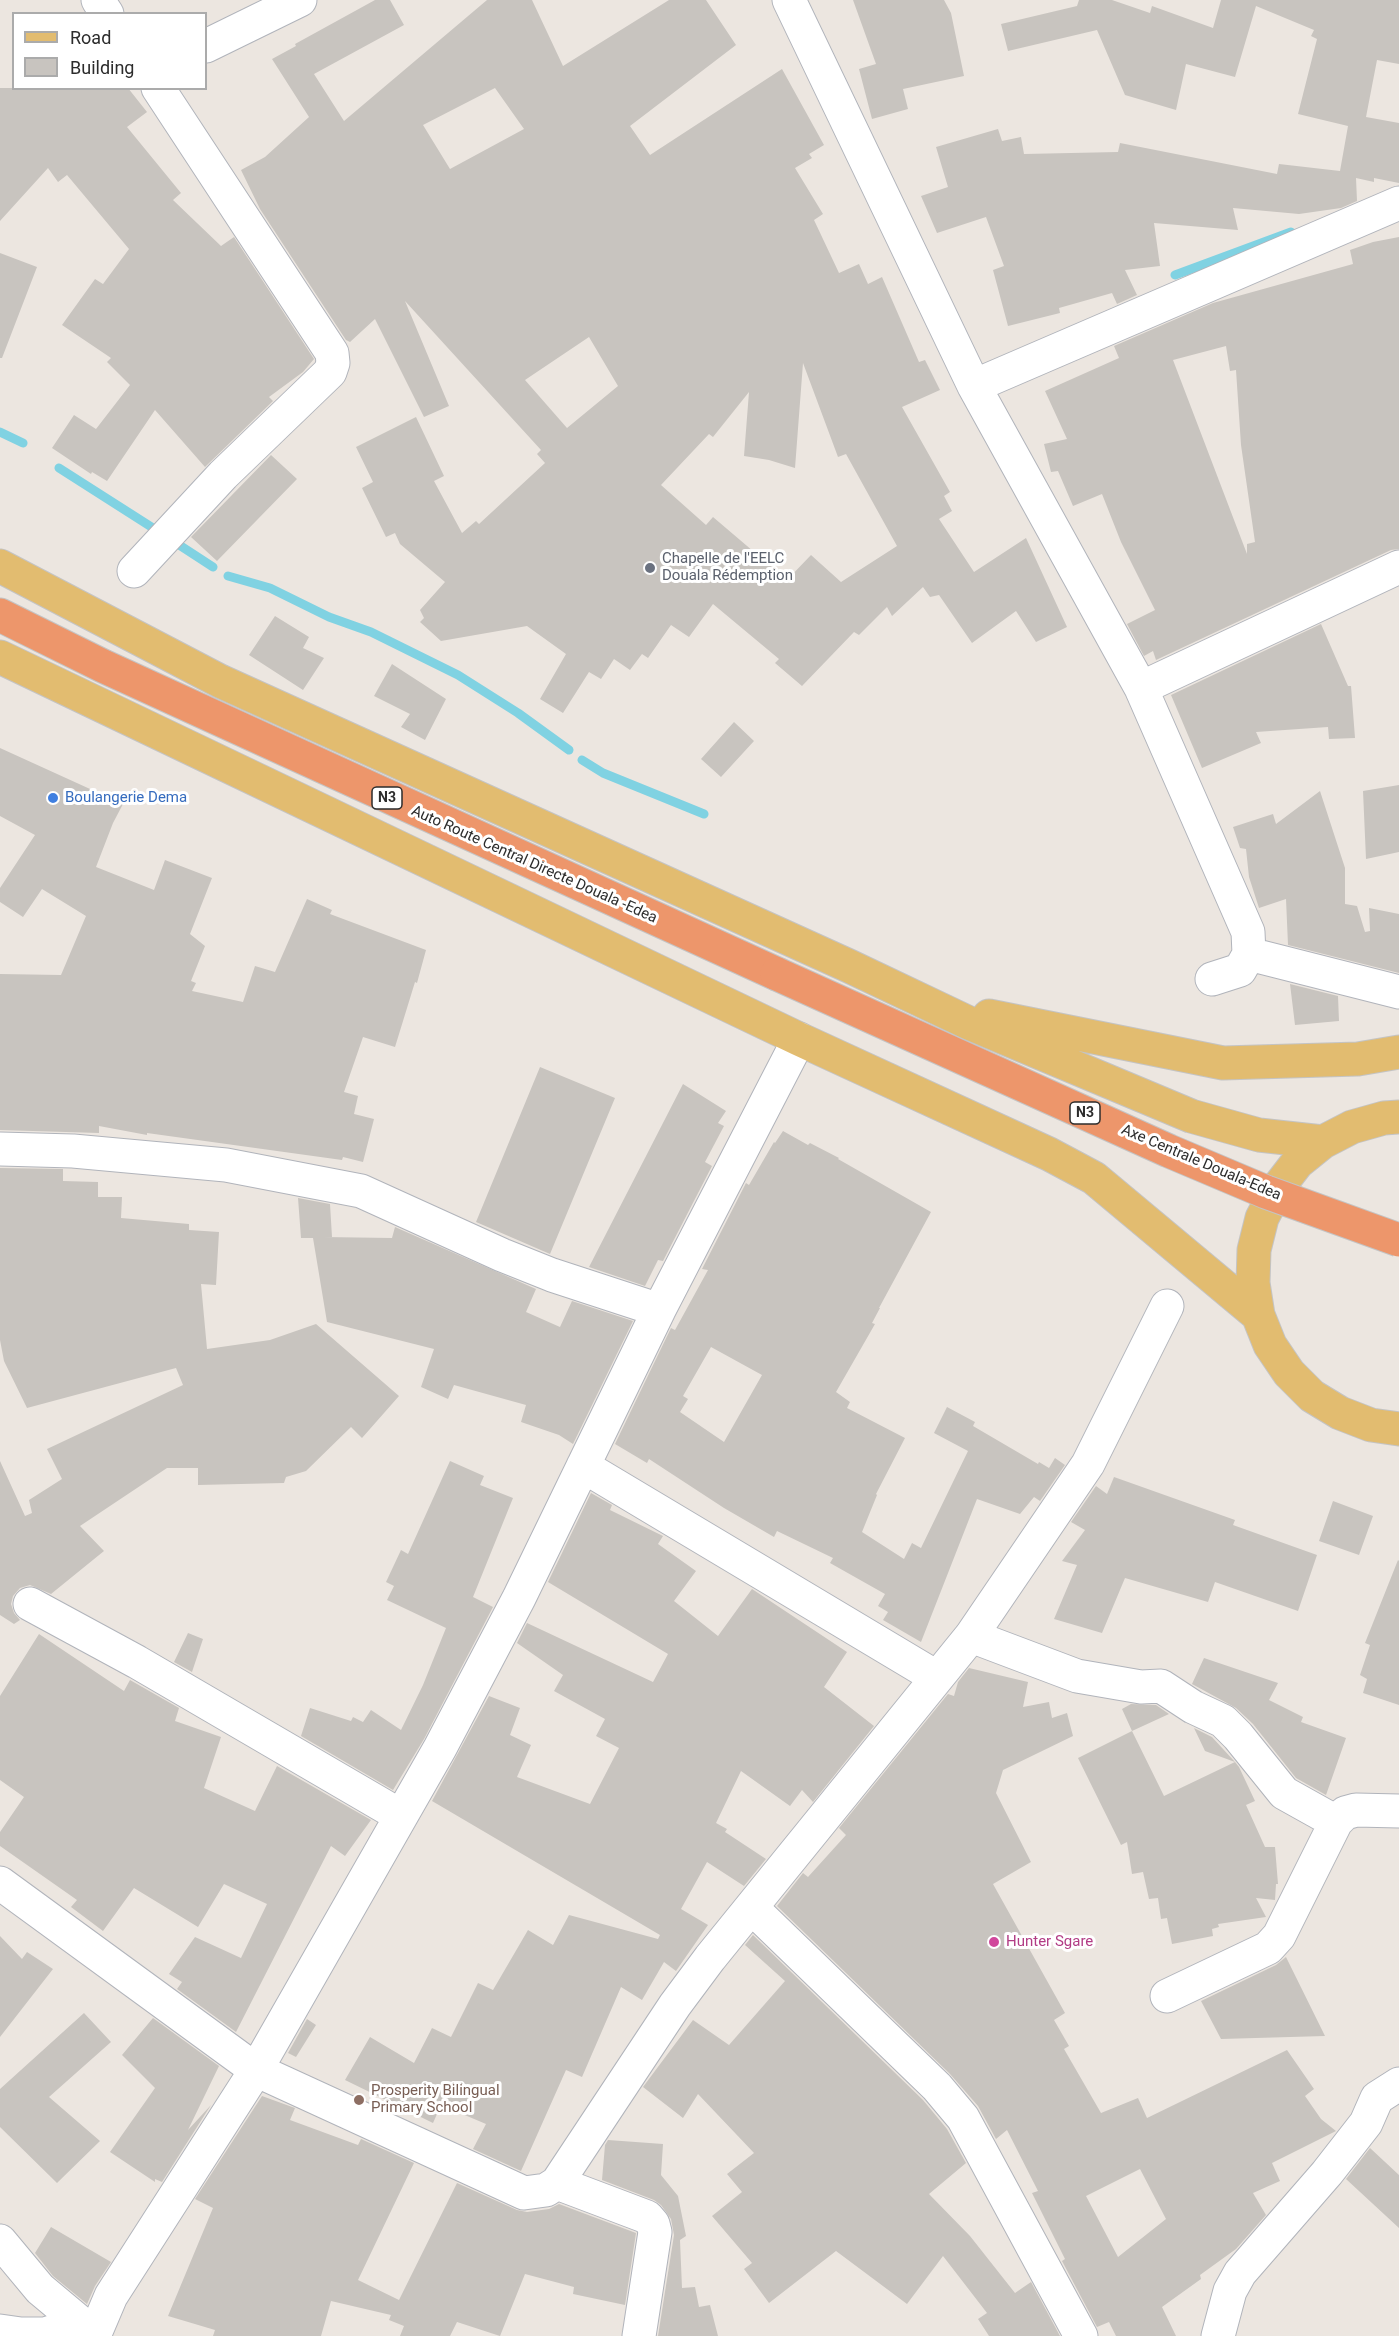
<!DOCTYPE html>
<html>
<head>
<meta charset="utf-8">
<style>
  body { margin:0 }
  #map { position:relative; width:1399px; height:2336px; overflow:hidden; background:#ece6e0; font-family:Roboto,sans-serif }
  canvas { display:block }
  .legend { position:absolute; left:12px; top:12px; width:195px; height:78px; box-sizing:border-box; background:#fff; border:2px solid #ababab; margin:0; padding:8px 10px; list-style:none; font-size:18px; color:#2c2c2c }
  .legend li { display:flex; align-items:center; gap:12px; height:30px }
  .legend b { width:30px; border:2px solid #ababab }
</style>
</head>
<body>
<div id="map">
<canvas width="1399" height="2336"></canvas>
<ul class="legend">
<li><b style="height:8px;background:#e2bc70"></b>Road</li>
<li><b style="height:16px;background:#c8c4bf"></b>Building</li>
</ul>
</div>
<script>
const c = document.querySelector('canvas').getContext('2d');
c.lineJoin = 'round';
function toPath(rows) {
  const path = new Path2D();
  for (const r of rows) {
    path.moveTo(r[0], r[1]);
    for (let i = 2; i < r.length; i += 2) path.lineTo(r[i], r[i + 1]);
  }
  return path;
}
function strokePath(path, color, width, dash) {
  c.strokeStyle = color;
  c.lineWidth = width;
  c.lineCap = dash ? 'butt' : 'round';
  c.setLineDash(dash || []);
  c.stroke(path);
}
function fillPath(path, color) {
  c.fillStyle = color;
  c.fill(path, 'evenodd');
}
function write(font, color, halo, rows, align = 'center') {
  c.font = font + ' Roboto,sans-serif';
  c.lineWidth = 6;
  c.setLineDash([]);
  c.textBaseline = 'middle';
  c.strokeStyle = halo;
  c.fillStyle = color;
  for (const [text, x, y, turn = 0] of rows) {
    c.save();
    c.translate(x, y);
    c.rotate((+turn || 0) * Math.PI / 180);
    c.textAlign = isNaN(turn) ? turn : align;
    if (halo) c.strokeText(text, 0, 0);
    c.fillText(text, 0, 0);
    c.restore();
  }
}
const stream = toPath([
  [1175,275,1291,232],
  [0,432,23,443],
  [59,468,153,528],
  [170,539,213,567],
  [228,576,270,588,329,617,371,632,458,675,518,713,569,750],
  [582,760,603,773,704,814]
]);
const building = toPath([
  [375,0,390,0,404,25,314,74,344,121,487,0,532,0,563,66,669,0,706,0,736,45,630,126,650,155,782,69,824,145,809,154,812,158,795,168,823,214,814,220,839,273,859,264,868,284,882,277,919,362,925,360,940,390,902,407,950,492,944,496,952,511,939,519,974,572,1026,538,1067,627,1036,642,1016,611,972,643,939,595,930,597,923,587,892,616,887,607,859,635,854,632,802,686,775,663,779,659,713,604,689,637,671,625,648,658,642,654,630,670,614,659,601,679,589,672,563,713,540,699,566,654,527,626,441,641,420,622,424,618,420,610,445,582,400,544,395,533,386,537,362,488,373,482,356,447,416,417,444,476,434,481,462,533,476,521,479,524,545,463,537,454,541,450,405,301,449,406,424,417,375,319,350,342,346,340,260,209,241,170,265,157,309,117,272,59,296,46,295,44],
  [495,88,524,129,450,169,423,125],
  [589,337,618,386,567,428,525,380],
  [803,363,838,457,846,454,897,546,841,582,811,555,787,580,713,517,706,525,661,485,709,434,713,437,749,392,744,456,769,460,795,468],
  [853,0,944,0,951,13,964,76,903,89,908,109,872,119,859,69,876,64],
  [1079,0,1112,0,1150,13,1152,6,1213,28,1221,0,1399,0,1399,64,1377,60,1366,117,1399,123,1399,183,1374,178,1374,182,1356,178,1357,201,1341,208,1299,214,1233,208,1238,230,1154,223,1160,266,1125,270,1137,295,1117,304,1112,293,1059,308,1060,313,1008,326,993,270,1004,266,986,217,937,233,921,196,948,187,936,147,998,129,1002,141,1021,137,1024,154,1118,152,1120,143,1277,174,1279,164,1340,171,1348,126,1298,114,1317,39,1311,36,1314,30,1256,6,1235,77,1186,64,1176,110,1125,95,1097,30,1008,51,1001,24,1077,6],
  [0,88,128,88,147,112,127,127,181,193,173,200,221,246,234,237,314,359,303,372,269,397,273,401,205,467,155,410,107,481,92,472,91,474,52,448,74,415,96,429,130,385,107,362,111,358,62,325,95,279,103,284,129,249,67,175,58,182,48,168,0,221],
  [1399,237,1399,549,1391,550,1156,660,1153,651,1144,656,1127,624,1155,610,1121,542,1102,494,1073,506,1058,471,1051,472,1044,444,1067,439,1045,391,1119,358,1114,346,1213,303,1353,264,1350,250,1373,242],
  [1226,346,1230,371,1236,370,1241,445,1255,542,1247,544,1247,554,1173,360],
  [0,253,37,267,2,358,0,358],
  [271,455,297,479,217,561,191,537],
  [275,616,309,637,303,648,324,658,303,690,249,655],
  [1321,624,1348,686,1351,686,1355,738,1329,739,1328,727,1256,732,1261,743,1202,768,1171,695],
  [392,664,446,699,425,740,401,727,410,714,374,696],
  [734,722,754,741,721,777,701,759],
  [0,748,123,804,113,823,96,867,154,890,165,860,212,878,190,934,205,946,191,981,196,983,192,991,243,1002,255,966,275,972,307,899,332,910,330,914,426,950,417,983,415,982,395,1047,363,1037,344,1092,358,1096,354,1114,374,1119,363,1162,343,1157,342,1160,147,1133,147,1135,99,1126,99,1133,0,1130,0,974,61,975,86,916,42,889,23,917,0,902,0,888,35,835,0,816],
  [1399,785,1399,852,1366,859,1363,791],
  [1320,791,1345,868,1345,904,1357,906,1365,932,1370,931,1369,908,1399,914,1399,973,1288,945,1286,899,1259,908,1249,877,1246,849,1240,848,1233,827,1273,814,1276,824],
  [1290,984,1338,996,1339,1021,1295,1025],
  [540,1067,615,1098,550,1254,476,1222],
  [683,1084,726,1111,718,1123,724,1126,705,1162,712,1166,663,1261,658,1260,645,1286,589,1267],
  [783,1131,808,1145,810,1143,839,1158,838,1159,931,1212,879,1308,880,1308,872,1323,875,1324,836,1392,850,1402,847,1408,905,1438,876,1494,877,1495,862,1532,904,1559,912,1543,921,1548,968,1451,934,1433,947,1407,975,1422,973,1426,1038,1464,1039,1462,1049,1468,1055,1458,1065,1465,1040,1501,1034,1497,1020,1514,977,1499,921,1642,883,1620,888,1612,878,1606,885,1594,830,1563,833,1558,777,1531,774,1537,724,1508,649,1459,647,1463,615,1444,671,1328,675,1330,708,1270,702,1269,746,1183,749,1185,774,1142,775,1143],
  [711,1347,762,1375,724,1442,680,1412,688,1399,683,1396],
  [0,1168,63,1169,63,1181,98,1182,98,1197,122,1197,121,1218,189,1224,189,1230,219,1232,216,1285,201,1284,207,1349,270,1340,316,1324,399,1396,362,1438,351,1427,306,1471,286,1477,284,1483,198,1485,198,1468,167,1468,80,1526,104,1551,51,1594,30,1585,20,1588,13,1596,11,1604,14,1613,20,1620,14,1624,0,1615,0,1461,25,1516,32,1513,29,1500,62,1479,47,1449,183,1385,176,1368,27,1408,4,1361,0,1340],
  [298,1198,330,1204,332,1237,323,1237,392,1238,395,1227,536,1289,526,1312,560,1327,572,1301,633,1321,573,1444,559,1435,521,1422,526,1405,454,1385,448,1399,421,1387,434,1349,327,1322,313,1238,301,1238],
  [450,1461,484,1476,480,1485,513,1498,473,1597,493,1607,424,1739,393,1790,301,1736,310,1708,351,1721,353,1717,363,1722,371,1710,401,1730,423,1685,446,1628,387,1600,394,1586,386,1582,401,1550,408,1554],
  [1114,1477,1235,1520,1233,1525,1317,1555,1298,1611,1215,1582,1208,1602,1125,1578,1102,1633,1054,1619,1077,1565,1062,1561,1085,1530,1071,1522,1096,1486,1107,1494],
  [591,1493,612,1505,610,1510,663,1536,658,1544,696,1571,674,1601,718,1636,752,1589,847,1652,824,1687,874,1726,813,1802,802,1790,790,1806,741,1771,716,1823,727,1829,725,1832,766,1859,744,1886,707,1862,681,1909,708,1925,676,1971,664,1962,642,2000,621,1987,582,2077,566,2070,521,2171,473,2149,486,2124,441,2105,433,2123,345,2080,370,2037,414,2063,432,2028,451,2037,478,1983,493,1990,528,1930,553,1945,569,1915,658,1939,660,1935,432,1801,489,1696,520,1708,510,1735,531,1745,517,1777,590,1804,619,1748,596,1736,605,1719,554,1691,563,1675,517,1643,527,1623,653,1682,668,1654,548,1582],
  [1333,1501,1373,1516,1359,1555,1319,1541],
  [1398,1560,1399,1561,1399,1705,1363,1693,1367,1679,1360,1675,1370,1645,1365,1643],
  [188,1633,203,1639,192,1672,174,1662],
  [39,1634,124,1691,130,1680,179,1708,175,1721,221,1737,204,1788,255,1811,277,1766,371,1820,345,1856,331,1846,236,2032,177,1989,182,1982,169,1974,195,1937,241,1958,267,1904,224,1884,198,1927,134,1888,103,1931,71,1907,77,1900,0,1846,0,1832,24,1797,0,1780,0,1696],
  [1204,1658,1278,1683,1269,1700,1303,1717,1301,1722,1346,1738,1326,1795,1296,1778,1253,1724,1236,1708,1192,1684],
  [969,1668,1028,1682,1023,1707,1049,1702,1052,1718,1067,1713,1073,1736,1003,1770,996,1793,1031,1862,993,1884,1065,2013,1054,2020,1069,2046,1064,2049,1101,2113,1138,2098,1147,2118,1287,2050,1314,2089,1305,2096,1321,2119,1336,2131,1272,2163,1280,2181,1253,2193,1266,2215,1236,2249,1200,2275,1201,2279,1162,2307,1176,2336,1116,2336,1109,2322,1097,2327,1062,2261,1065,2259,1032,2193,1038,2191,1007,2130,996,2139,978,2106,950,2074,777,1906,803,1873,808,1877,846,1835,839,1828,948,1694,954,1696,958,1682],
  [1140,2169,1166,2219,1118,2257,1086,2196],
  [1131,1704,1156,1705,1169,1714,1132,1731,1122,1709],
  [1194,1728,1212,1737,1235,1762,1205,1751],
  [1132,1731,1164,1796,1235,1762,1239,1767,1255,1801,1246,1805,1265,1847,1275,1847,1278,1884,1276,1884,1275,1900,1256,1898,1266,1917,1218,1924,1219,1927,1212,1929,1213,1936,1172,1944,1167,1918,1161,1919,1158,1898,1149,1899,1143,1872,1132,1874,1127,1842,1121,1845,1078,1758],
  [753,1935,923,2100,947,2129,966,2163,929,2194,970,2236,1015,2293,1031,2282,1060,2336,989,2336,978,2319,987,2313,943,2256,907,2304,836,2251,769,2303,744,2269,752,2263,712,2216,742,2192,727,2174,754,2153,698,2094,683,2118,643,2087,693,2020,729,2045,785,1981,745,1945],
  [0,1936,22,1959,27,1952,53,1969,0,2037],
  [1286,1957,1325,2036,1221,2039,1201,2001,1276,1965],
  [84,2013,111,2042,49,2097,100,2141,57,2183,0,2127,0,2089],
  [153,2018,219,2066,188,2130,211,2105,162,2182,155,2179,155,2182,110,2152,155,2088,122,2055],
  [307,2019,316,2025,296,2057,288,2053],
  [262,2096,295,2108,290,2120,358,2145,361,2139,414,2163,358,2280,399,2300,457,2183,517,2210,527,2212,549,2209,559,2204,636,2233,625,2305,573,2294,574,2287,525,2274,500,2336,457,2322,450,2336,400,2336,404,2326,389,2320,391,2315,331,2301,321,2336,213,2336,215,2330,168,2316,213,2208,195,2199],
  [608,2140,663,2144,661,2175,678,2196,686,2236,680,2240,682,2288,695,2287,699,2307,710,2305,718,2336,658,2336,674,2235,671,2219,661,2205,654,2200,602,2180,605,2145],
  [1370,2148,1399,2175,1399,2228,1346,2179],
  [51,2227,111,2262,95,2286,87,2304,53,2276,35,2253]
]);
const minor = toPath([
  [98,0,107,14],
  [789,0,974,386,1141,688,1248,932,1249,954,1240,970,1212,979],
  [206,46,300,0],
  [974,386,1399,203],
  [134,571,223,475,330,372,333,363,332,353,158,88],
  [1141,688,1399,567],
  [1249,954,1399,992],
  [0,1149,73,1151,226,1165,361,1191,502,1255,552,1275,659,1310],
  [583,1466,936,1677],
  [30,1604,137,1662,401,1816],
  [971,1636,1077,1676,1141,1687,1161,1686,1193,1707,1223,1721,1238,1736,1284,1793,1336,1822],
  [0,1883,256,2070,524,2193,546,2190,557,2183,675,2005,710,1958,971,1636,1088,1464,1167,1306],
  [752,1908,937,2087,963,2118,1081,2336],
  [1167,1996,1268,1948,1279,1936,1336,1822,1345,1813,1356,1810,1399,1811],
  [557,2183,647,2217,653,2224,655,2232,639,2336],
  [0,2241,40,2289,95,2335],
  [0,2331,21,2334,45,2334,80,2323],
  [94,2336,111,2296,256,2070,440,1748,519,1598,659,1310,799,1039],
  [1218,2336,1230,2291,1240,2273,1327,2173,1366,2123,1377,2098,1399,2084]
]);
const major = toPath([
  [0,566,220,681,849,966,969,1023,1191,1116,1259,1135,1323,1142],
  [0,657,799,1039,1049,1154,1094,1178,1258,1315],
  [989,1016,1223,1063,1358,1059,1399,1052],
  [1399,1117,1384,1118,1352,1127,1323,1142,1297,1163,1277,1189,1262,1218,1254,1250,1253,1283,1258,1315,1270,1345,1289,1373,1312,1396,1340,1413,1371,1425,1399,1429]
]);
const highway = toPath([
  [0,615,103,666,777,974]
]);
const highwayBridge = toPath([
  [777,974,1169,1151,1266,1192,1399,1240]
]);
const markers = [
  [650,568,6,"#6b7280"],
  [53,798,6,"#3f7fe0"],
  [994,1942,6,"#d1479c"],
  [359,2100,6,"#8d6e63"]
];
const shields = [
  [387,798,30],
  [1085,1113,30]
];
const shieldNames = [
  ["N3",387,798],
  ["N3",1085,1113]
];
const worshipNames = [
  ["Chapelle de l'EELC",662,559],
  ["Douala Rédemption",662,576]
];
const shopNames = [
  ["Boulangerie Dema",65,798]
];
const streetNames = [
  ["Auto Route Central Directe Douala -Edea",534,865,24],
  ["Axe Centrale Douala-Edea",1201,1163,23]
];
const hotelNames = [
  ["Hunter Sgare",1006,1942]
];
const educationNames = [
  ["Prosperity Bilingual",371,2091],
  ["Primary School",371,2108]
];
strokePath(stream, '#80d2e2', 9);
fillPath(building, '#c8c4bf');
strokePath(minor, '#b1b4bb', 35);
strokePath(major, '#c4c4c4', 35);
strokePath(highway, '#c4c4c4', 35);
strokePath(minor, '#fff', 33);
strokePath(major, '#e2bc70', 33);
strokePath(highway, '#ed966b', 33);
strokePath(highwayBridge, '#c4c4c4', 35, []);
strokePath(highwayBridge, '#ed966b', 33);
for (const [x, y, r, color] of markers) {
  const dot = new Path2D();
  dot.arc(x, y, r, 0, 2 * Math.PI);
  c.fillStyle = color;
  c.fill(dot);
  strokePath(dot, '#fff', 2);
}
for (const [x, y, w] of shields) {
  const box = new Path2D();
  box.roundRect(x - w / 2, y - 11, w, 22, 4.5);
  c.fillStyle = '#fff';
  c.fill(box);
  strokePath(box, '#2c2c2c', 1.5);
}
write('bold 14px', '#2c2c2c', null, shieldNames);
write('15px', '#5b616d', '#fff', worshipNames, 'left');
write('15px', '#366cbe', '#fff', shopNames, 'left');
write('15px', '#2c2c2c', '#fff', streetNames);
write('15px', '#b23c85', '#fff', hotelNames, 'left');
write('15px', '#785e54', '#fff', educationNames, 'left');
</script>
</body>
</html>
